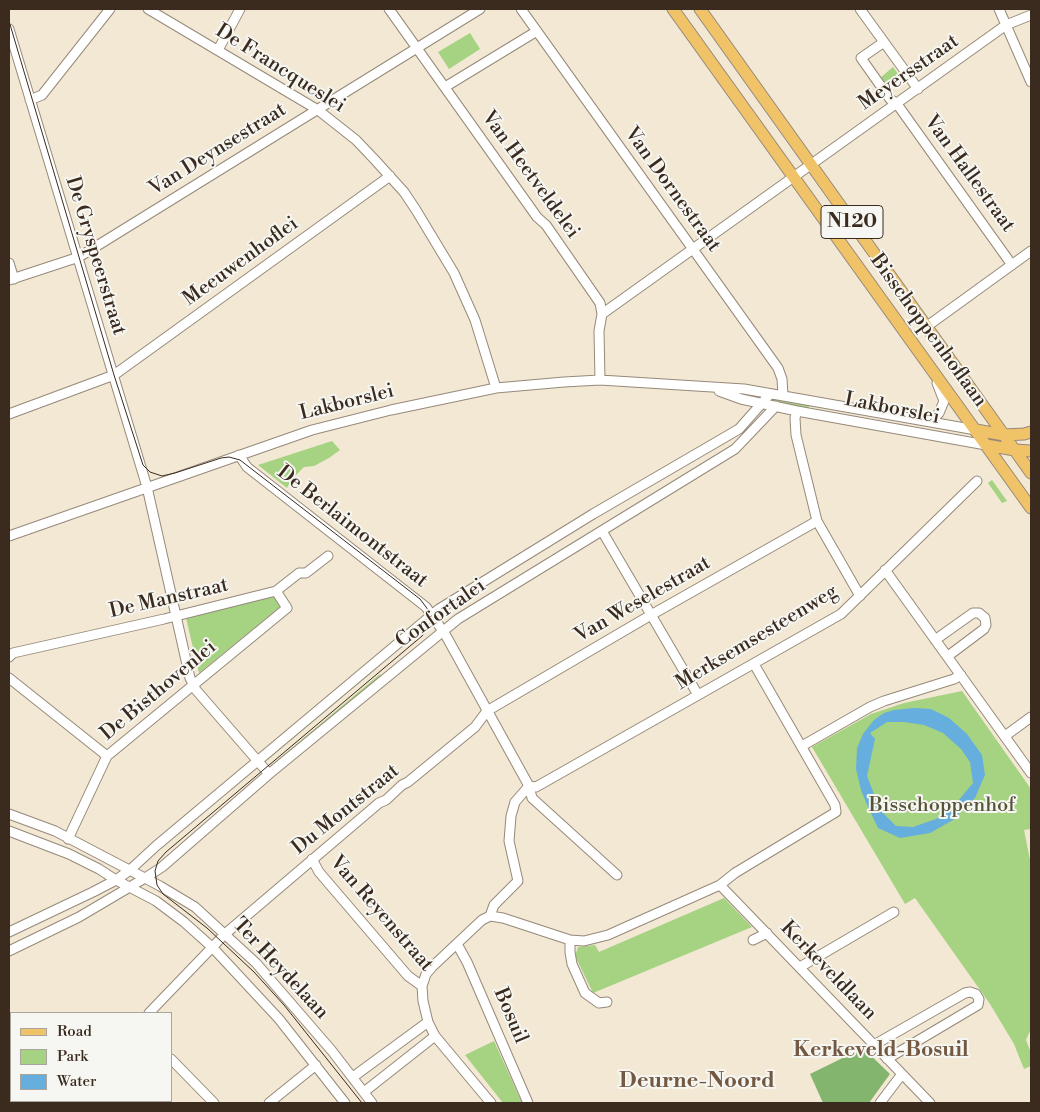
<!DOCTYPE html>
<html>
<head>
<meta charset="utf-8">
<style>
  body { margin:0 }
  #map { position:relative; width:1040px; height:1112px; overflow:hidden; background:#f2e8d4; font-family:"Libre Bodoni",serif }
  canvas { display:block }
  .frame { position:absolute; inset:0; border:10px solid #3b2a1e; pointer-events:none }
  .legend { position:absolute; left:10px; top:1012px; width:162px; height:90px; box-sizing:border-box; background:#f6f6f2; border:1px solid #aba49d; margin:0; padding:6px 9px; list-style:none; font-size:15px; color:#3b2a1e }
  .legend li { display:flex; align-items:center; gap:10px; height:25px }
  .legend b { width:25px; border:1px solid #aba49d }
</style>
</head>
<body>
<div id="map">
<canvas width="1040" height="1112"></canvas>
<div class="frame"></div>
<ul class="legend">
<li><b style="height:6px;background:#f1c369"></b>Road</li>
<li><b style="height:14px;background:#a5d381"></b>Park</li>
<li><b style="height:14px;background:#66aedd"></b>Water</li>
</ul>
</div>
<script>
const c = document.querySelector('canvas').getContext('2d');
c.lineJoin = 'round';
function fillPath(path, color) {
  c.fillStyle = color;
  c.fill(path, 'evenodd');
}
function toPath(rows) {
  const path = new Path2D();
  for (const r of rows) {
    path.moveTo(r[0], r[1]);
    for (let i = 2; i < r.length; i += 2) path.lineTo(r[i], r[i + 1]);
  }
  return path;
}
function strokePath(path, color, width, dash) {
  c.strokeStyle = color;
  c.lineWidth = width;
  c.lineCap = dash ? 'butt' : 'round';
  c.setLineDash(dash || []);
  c.stroke(path);
}
function write(font, color, halo, rows, align = 'center') {
  c.font = font + ' "Libre Bodoni",serif';
  c.lineWidth = 4;
  c.setLineDash([]);
  c.textBaseline = 'middle';
  c.strokeStyle = halo;
  c.fillStyle = color;
  for (const [text, x, y, turn = 0] of rows) {
    c.save();
    c.translate(x, y);
    c.rotate((+turn || 0) * Math.PI / 180);
    c.textAlign = isNaN(turn) ? turn : align;
    if (halo) c.strokeText(text, 0, 0);
    c.fillText(text, 0, 0);
    c.restore();
  }
}
const green = toPath([
  [470,33,480,49,449,69,438,52],
  [893,67,901,78,887,88,880,78],
  [771,397,810,404,808,410,769,402],
  [332,441,340,450,329,458,314,466,304,467,291,480,287,488,258,465],
  [992,480,1007,501,1002,503,988,483],
  [274,596,280,607,199,673,186,618],
  [374,667,376,669,265,762,264,760],
  [380,674,381,676,270,769,269,767],
  [962,691,1031,789,1031,829,1024,830,1031,865,1031,1031,1029,1033,1026,1040,1031,1053,1031,1066,1024,1069,1014,1044,990,1004,915,898,905,904,812,747,871,714,904,703],
  [724,898,752,927,593,993,575,956,578,947,595,945,599,952],
  [494,1041,522,1103,503,1103,465,1055]
]);
const forest = toPath([
  [863,1048,890,1074,869,1103,823,1103,810,1074]
]);
const water = toPath([
  [914,708,931,709,949,718,967,734,982,755,985,775,975,798,953,820,930,833,900,838,878,828,868,807,861,790,856,769,857,748,863,734,874,720,884,713,894,710],
  [887,722,904,722,924,725,943,733,961,749,970,762,973,783,953,807,936,819,913,827,896,826,884,814,874,794,867,776,875,739,870,733]
]);
const minor = toPath([
  [148,9,318,110,356,140,375,160,404,192,416,210,454,273,475,320,496,388],
  [389,9,537,217,546,225,600,303,602,314,599,331,600,380],
  [521,9,778,368,782,379,783,396],
  [860,9,918,89],
  [999,9,1031,82],
  [9,29,147,487,190,678,196,690,269,774],
  [884,42,861,58,890,99,897,104,1012,265],
  [218,50,240,9],
  [445,87,537,31],
  [30,100,42,95,110,9],
  [9,263,14,279],
  [9,280,79,257,480,9],
  [602,314,1006,25,1031,15],
  [926,327,1031,251],
  [719,391,741,399,797,411,986,445],
  [797,411,795,418,796,435,817,521,860,596],
  [9,414,114,375,390,176],
  [925,420,935,417,939,413,944,401,937,383],
  [239,455,247,467,426,607,445,634,529,786,532,798,617,875],
  [602,531,698,695],
  [9,536,312,430,391,410,496,388,564,382,600,380,744,389,976,430],
  [885,570,1031,773],
  [935,640,973,613,979,613,985,618,986,625,984,629,948,656],
  [9,657,13,653,164,619,276,591,299,573,306,573,328,556],
  [9,678,107,756],
  [1005,736,1031,717],
  [802,746,870,707,884,701,954,679,961,675],
  [529,786,536,787,841,614,977,481],
  [9,814,55,831,160,886,195,907,256,963,332,1051,372,1103],
  [9,831,69,854,99,869,116,880,156,901,184,922,213,948,279,1019,345,1103],
  [68,839,107,756,287,608,276,591],
  [312,859,319,872,408,976,422,986],
  [720,885,930,1103],
  [490,916,503,918,570,940,584,941,608,935,720,885,735,873,836,812,835,805,754,664],
  [9,932,93,892,116,880,130,870,156,846,439,609,593,514,739,429,770,394],
  [570,940,570,952,572,964,585,993,599,1003,607,1002],
  [753,940,767,933],
  [457,944,467,962,528,1103],
  [9,951,79,917,145,878,162,867,269,774,458,619,735,449,776,406],
  [800,967,894,912],
  [149,1013,225,934,379,803,386,800,402,785,408,782,475,727,487,711,651,615,817,521],
  [874,1045,965,993,970,992,976,994,979,999,978,1005,887,1059],
  [171,1059,214,1103],
  [353,1077,428,1022],
  [364,1092,435,1036],
  [60,1103,63,1101],
  [269,1103,316,1065],
  [491,1103,435,1036,428,1022,423,1001,422,986,426,974,433,966,482,920,490,916,494,905,518,881,509,841,511,816,515,802,529,786],
  [880,1103,902,1074]
]);
const major = toPath([
  [673,9,1031,508],
  [700,9,1031,473],
  [976,430,1004,435,1024,434,1031,432],
  [986,445,1015,450,1031,451]
]);
const tram = toPath([
  [9,21,114,375,143,465,150,472,162,476,175,473,221,458,229,457,240,460,420,599,429,611,430,620,429,626,422,636,166,852,158,861,155,871,157,885,163,894,207,928,254,972,284,1005,362,1103]
]);
const shields = [
  [852,222,62]
];
const shieldNames = [
  ["N120",852,222]
];
const streetNames = [
  ["De Francqueslei",280,69,32],
  ["Meyersstraat",909,73,-35],
  ["Van Deynsestraat",218,150,-32],
  ["Van Hallestraat",969,174,54],
  ["Van Heetveldelei",530,175,54],
  ["Van Dornestraat",672,190,54],
  ["De Gryspeerstraat",95,256,73],
  ["Meeuwenhoflei",241,262,-36],
  ["Bisschoppenhoflaan",928,331,54],
  ["Lakborslei",347,403,-14],
  ["Lakborslei",892,409,11],
  ["De Berlaimontstraat",352,527,38],
  ["De Manstraat",169,599,-13],
  ["Van Weselestraat",643,600,-30],
  ["Confortalei",441,614,-35],
  ["Merksemsesteenweg",757,638,-31],
  ["De Bisthovenlei",159,691,-40],
  ["Du Montstraat",346,810,-39],
  ["Van Reyenstraat",381,914,49],
  ["Ter Heydelaan",280,969,47],
  ["Kerkeveldlaan",828,971,46],
  ["Bosuil",510,1016,67]
];
const parkNames = [
  ["Bisschoppenhof",942,806]
];
const neighbourhoodNames = [
  ["Kerkeveld-Bosuil",881,1051]
];
const quarterNames = [
  ["Deurne-Noord",697,1082]
];
fillPath(green, '#a5d381');
fillPath(forest, '#84b56f');
fillPath(water, '#66aedd');
strokePath(minor, '#968979', 11);
strokePath(major, '#968979', 13);
strokePath(minor, '#fff', 9);
strokePath(major, '#f1c369', 11);
strokePath(tram, '#3b2a1e', 1);
for (const [x, y, w] of shields) {
  const box = new Path2D();
  box.roundRect(x - w / 2, y - 16.5, w, 33, 4);
  c.fillStyle = '#f6f6f2';
  c.fill(box);
  strokePath(box, '#3b2a1e', 1);
}
write('bold 19px', '#3b2a1e', null, shieldNames);
write('20px', '#3b2a1e', '#f6f6f2', streetNames);
write('20px', '#565437', '#f6f6f2', parkNames);
write('bold 21px', '#745942', '#f6f6f2', neighbourhoodNames);
write('bold 22px', '#745942', '#f6f6f2', quarterNames);
</script>
</body>
</html>
